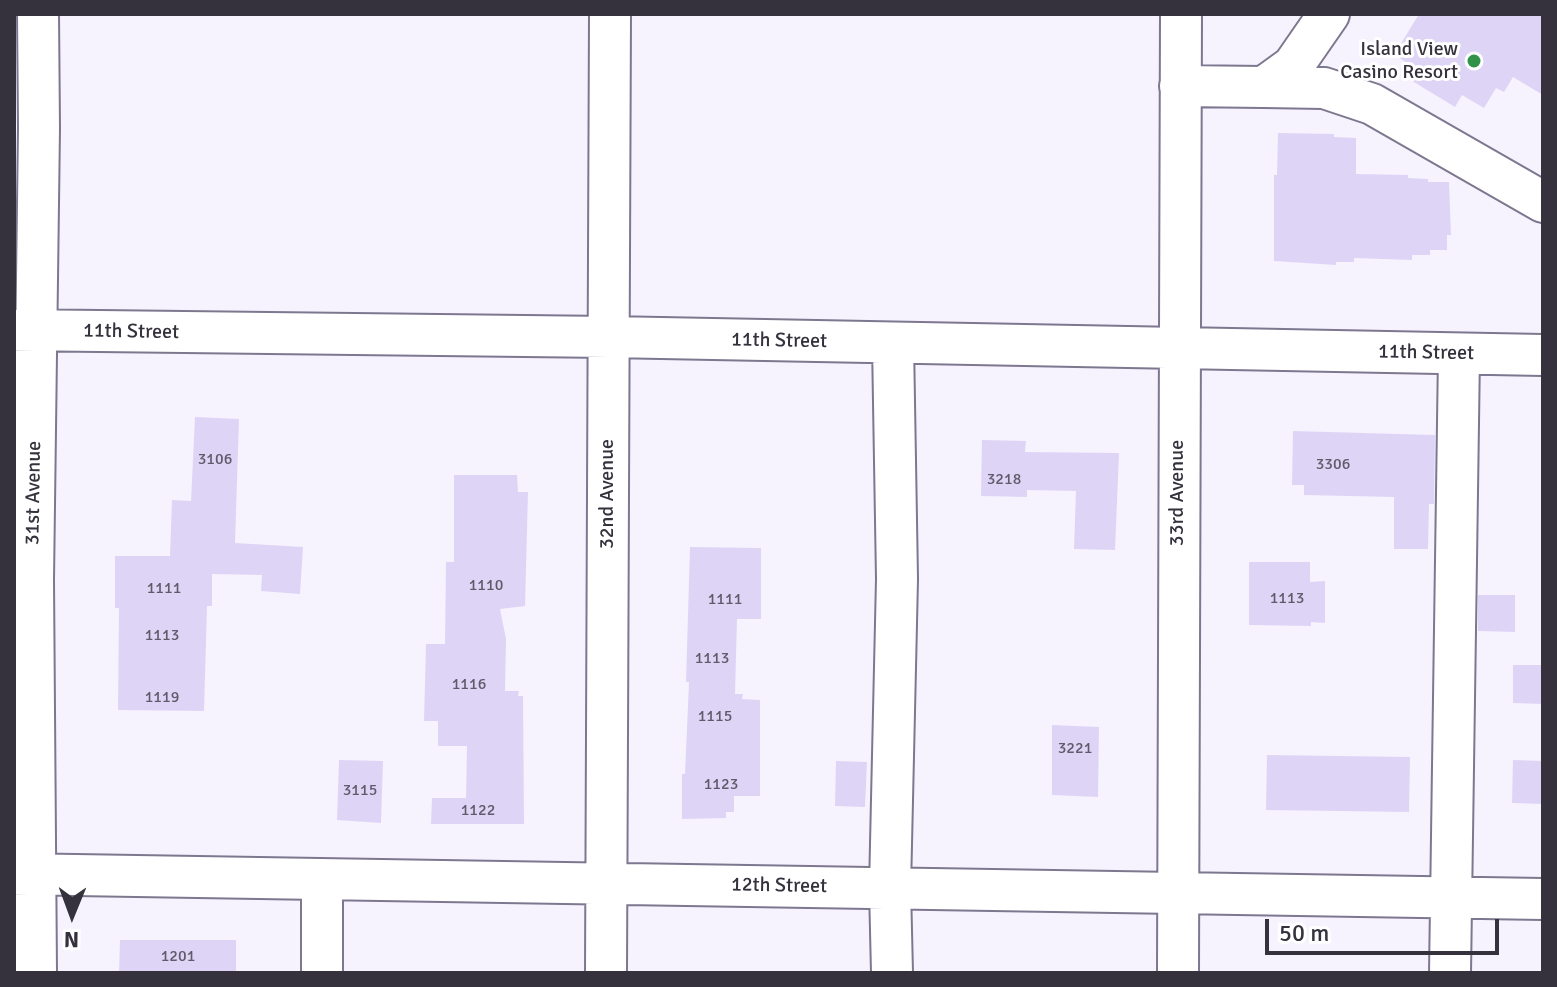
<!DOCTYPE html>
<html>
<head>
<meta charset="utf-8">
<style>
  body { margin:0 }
  #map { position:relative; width:1557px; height:987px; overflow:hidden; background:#f6f3fe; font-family:Signika,sans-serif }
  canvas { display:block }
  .frame { position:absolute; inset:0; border:16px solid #35323d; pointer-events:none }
  .north { position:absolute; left:32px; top:875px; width:80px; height:80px; -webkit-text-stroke:6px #fff; paint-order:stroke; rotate:181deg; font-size:22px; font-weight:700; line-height:32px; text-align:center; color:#35323d }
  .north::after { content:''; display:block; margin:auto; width:28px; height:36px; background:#35323d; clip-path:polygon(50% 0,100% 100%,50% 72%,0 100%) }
  .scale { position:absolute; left:1265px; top:919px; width:234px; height:36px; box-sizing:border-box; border:4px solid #35323d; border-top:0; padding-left:10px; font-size:24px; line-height:28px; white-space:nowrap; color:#35323d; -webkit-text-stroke:6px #fff; paint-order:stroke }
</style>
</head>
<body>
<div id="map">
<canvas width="1557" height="987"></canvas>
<div class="frame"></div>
<div class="north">N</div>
<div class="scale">50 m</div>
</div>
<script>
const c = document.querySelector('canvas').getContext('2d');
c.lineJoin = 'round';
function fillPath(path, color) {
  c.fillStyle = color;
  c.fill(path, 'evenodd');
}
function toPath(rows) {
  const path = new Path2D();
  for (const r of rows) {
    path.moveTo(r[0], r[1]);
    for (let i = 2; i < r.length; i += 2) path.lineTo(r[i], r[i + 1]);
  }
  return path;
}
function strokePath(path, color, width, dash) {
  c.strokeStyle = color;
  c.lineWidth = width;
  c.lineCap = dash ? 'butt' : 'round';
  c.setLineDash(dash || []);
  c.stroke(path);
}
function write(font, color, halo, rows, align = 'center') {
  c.font = font + ' Signika,sans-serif';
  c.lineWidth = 6;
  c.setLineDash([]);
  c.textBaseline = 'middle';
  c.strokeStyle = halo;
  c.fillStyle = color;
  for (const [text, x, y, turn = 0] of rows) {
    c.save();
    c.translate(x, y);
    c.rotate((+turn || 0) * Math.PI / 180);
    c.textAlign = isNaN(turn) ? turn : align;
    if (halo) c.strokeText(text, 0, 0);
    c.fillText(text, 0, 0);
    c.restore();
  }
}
const building = toPath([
  [1419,14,1543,14,1543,95,1513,77,1504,92,1496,88,1484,108,1462,95,1455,107,1409,79,1416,68,1394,55],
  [1278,133,1334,134,1334,137,1356,138,1356,174,1408,175,1408,178,1428,179,1428,182,1449,182,1451,235,1447,235,1447,250,1430,250,1430,255,1412,255,1412,260,1354,258,1354,262,1336,262,1336,265,1274,261,1274,175,1277,175],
  [195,417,239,419,235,543,303,547,300,594,261,591,262,575,212,574,212,606,207,606,204,711,118,710,119,608,115,608,115,556,170,556,172,500,191,501],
  [1293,431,1435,435,1434,504,1429,504,1428,549,1394,549,1394,497,1304,495,1304,485,1292,485],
  [982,440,1026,441,1025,452,1119,453,1115,550,1074,549,1076,491,1027,490,1027,497,981,496],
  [454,475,517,475,518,492,528,492,525,606,500,609,506,639,505,691,519,691,518,696,523,696,524,824,431,824,432,798,466,798,467,746,438,746,438,721,424,721,426,644,445,644,446,562,454,562],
  [690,547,761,548,761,619,737,619,735,694,743,694,742,699,760,700,760,796,734,796,734,812,726,812,726,818,682,819,682,774,685,774,689,682,686,682],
  [1249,562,1310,562,1310,582,1325,581,1325,623,1311,622,1311,626,1249,625],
  [1478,595,1515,595,1515,632,1478,631],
  [1513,665,1543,665,1543,704,1513,703],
  [1052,725,1099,727,1098,797,1052,795],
  [1267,755,1410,757,1409,812,1266,810],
  [339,760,383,761,381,823,337,820],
  [1513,760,1543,761,1543,804,1512,803],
  [836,761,867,762,865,807,835,806],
  [120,940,236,940,236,973,119,973]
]);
const minor = toPath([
  [1180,86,1264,87,1293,66,1329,14],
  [1264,87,1324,88,1372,104,1543,202],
  [14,330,609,337,1543,355],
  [14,874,1543,899],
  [322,879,322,973],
  [36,973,33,580,39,128,38,14],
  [606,973,610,14],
  [892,973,890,888,897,579,893,343],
  [1178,973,1181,14],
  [1450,973,1459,354]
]);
const markers = [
  [1474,61,8,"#309348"]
];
const numberNames = [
  ["3106",215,460],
  ["3306",1333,465],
  ["3218",1004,480],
  ["1110",486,586],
  ["1111",164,589],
  ["1113",1287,599],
  ["1111",725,600],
  ["1113",162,636],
  ["1113",712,659],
  ["1116",469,685],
  ["1119",162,698],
  ["1115",715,717],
  ["3221",1075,749],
  ["1123",721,785],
  ["3115",360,791],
  ["1122",478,811],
  ["1201",178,957]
];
const poiNames = [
  ["Island View",1458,50],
  ["Casino Resort",1458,73]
];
const streetNames = [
  ["11th Street",131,332,1],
  ["11th Street",779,341,1],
  ["11th Street",1426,353,1],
  ["31st Avenue",34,493,-89],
  ["33rd Avenue",1178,493,-90],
  ["32nd Avenue",608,494,-90],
  ["12th Street",779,886,1]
];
fillPath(building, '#ded5f6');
strokePath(minor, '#7d778f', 44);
strokePath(minor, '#fff', 40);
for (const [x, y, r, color] of markers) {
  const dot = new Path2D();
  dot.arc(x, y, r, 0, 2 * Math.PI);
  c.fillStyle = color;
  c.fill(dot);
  strokePath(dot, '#fff', 3);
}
write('16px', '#5f5b6b', null, numberNames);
write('20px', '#35323d', '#fff', poiNames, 'right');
write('20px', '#35323d', '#fff', streetNames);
</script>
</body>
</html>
